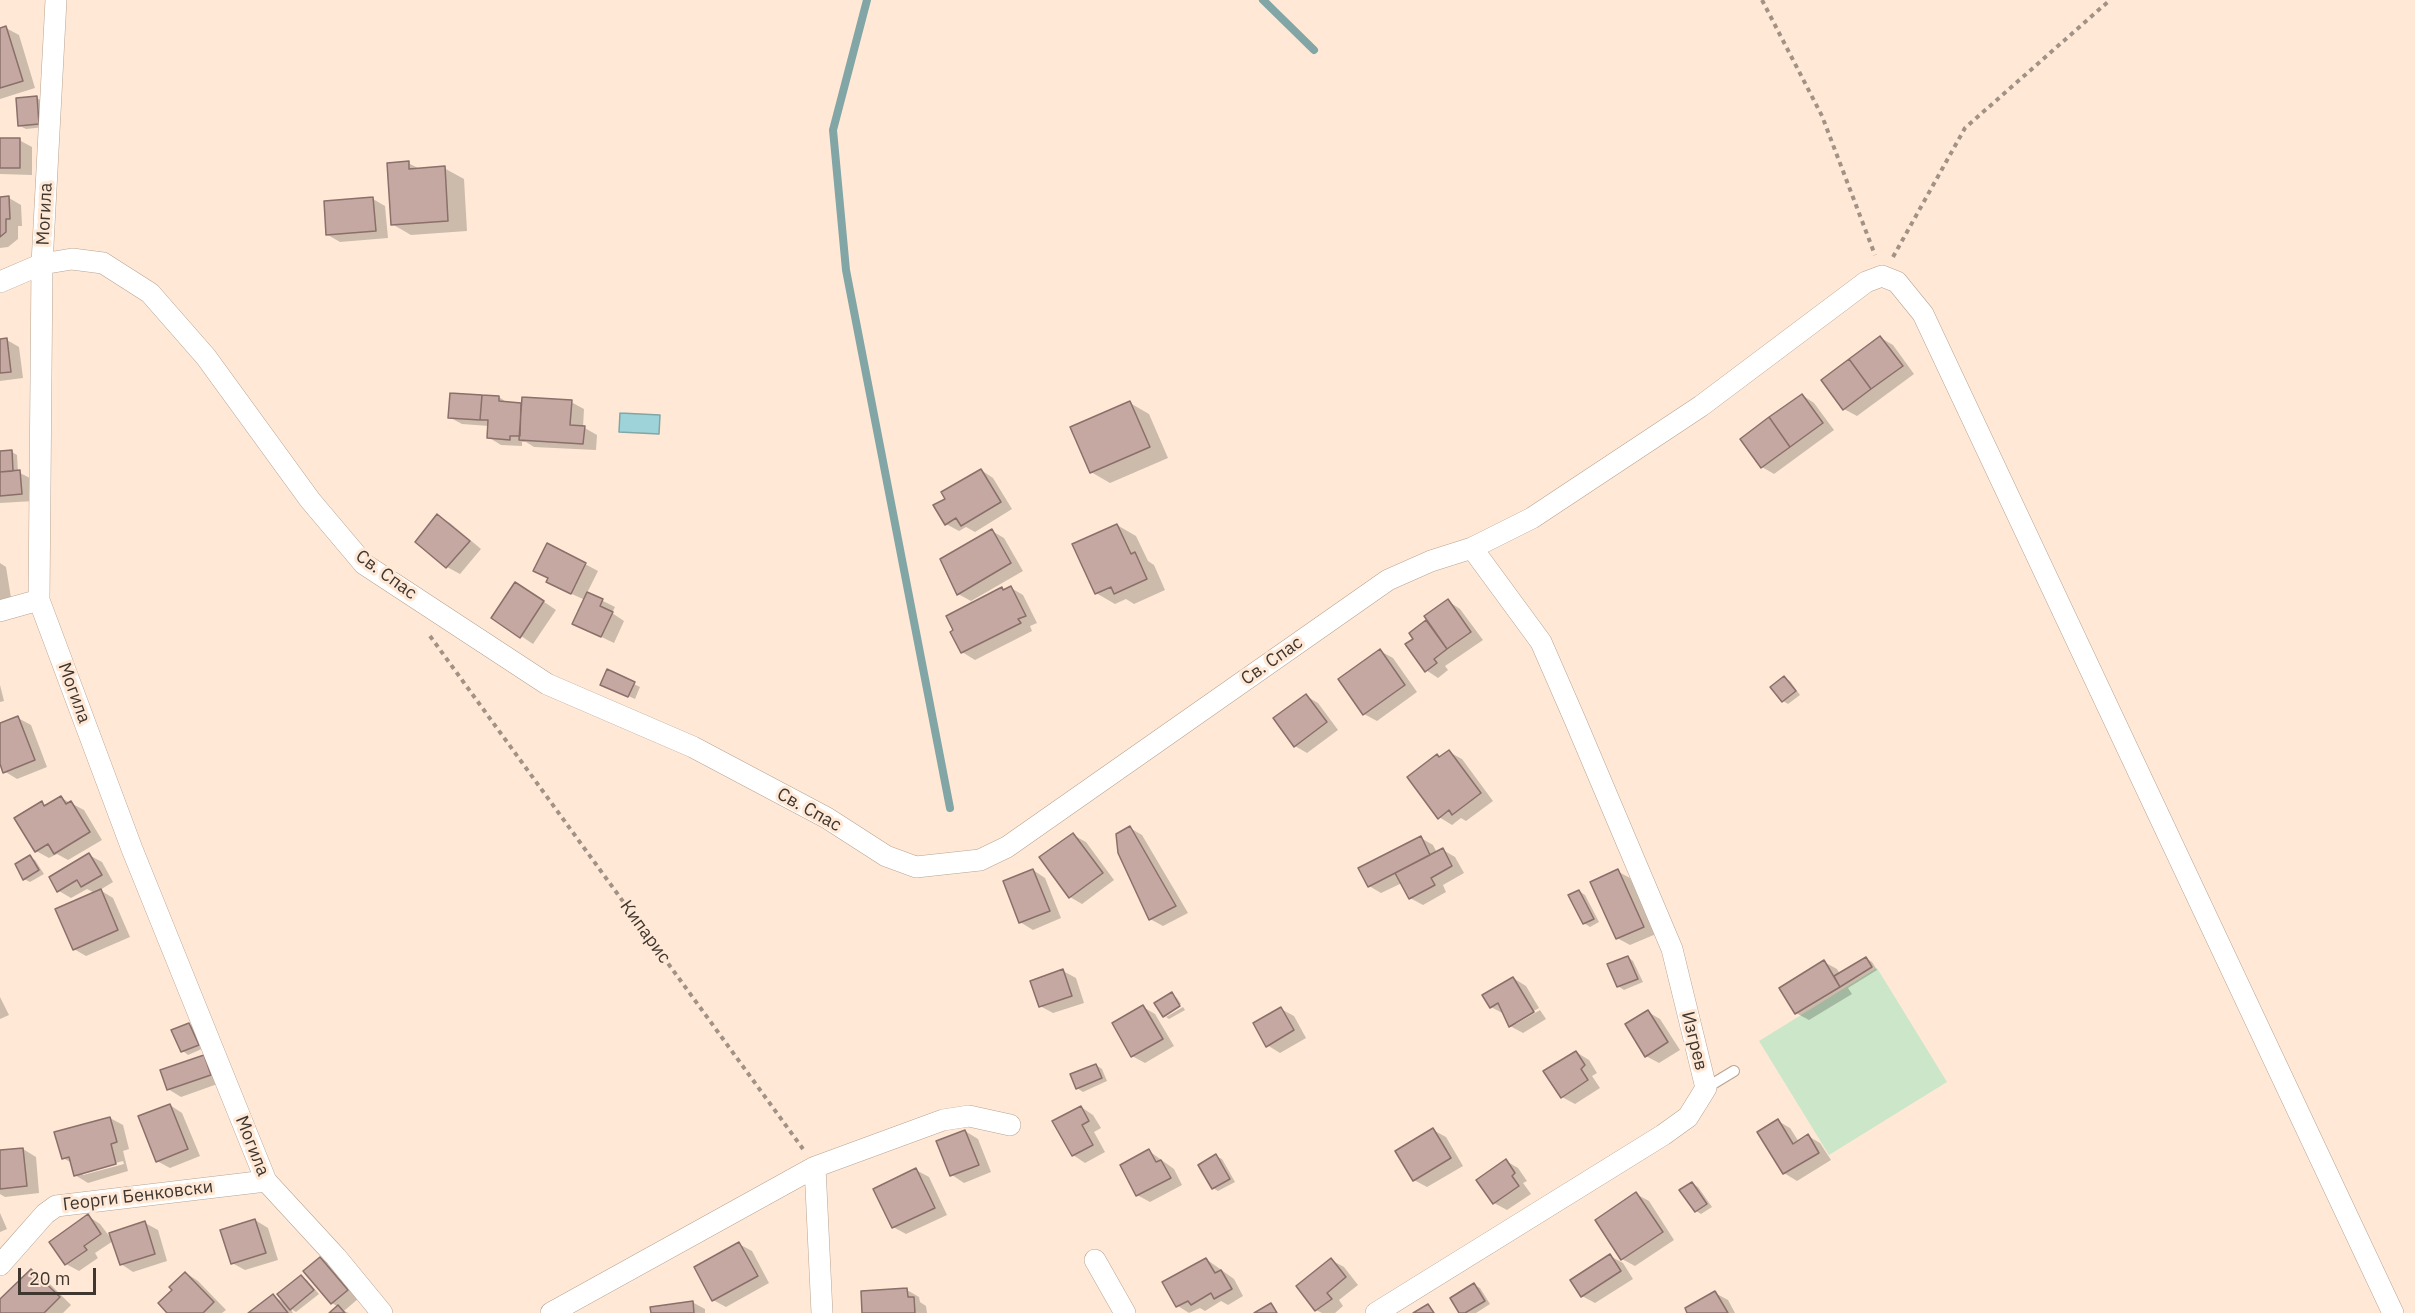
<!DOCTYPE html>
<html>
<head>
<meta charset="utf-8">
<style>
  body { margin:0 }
  #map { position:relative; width:2415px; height:1313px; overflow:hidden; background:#ffe9d6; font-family:"IBM Plex Sans",sans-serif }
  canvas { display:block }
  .scale { position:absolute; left:18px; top:1268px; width:78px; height:27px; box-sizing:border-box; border:3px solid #3f362f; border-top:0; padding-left:8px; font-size:18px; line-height:21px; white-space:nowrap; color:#3f362f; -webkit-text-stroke:4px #ffe9d6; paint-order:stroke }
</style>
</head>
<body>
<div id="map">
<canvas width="2415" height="1313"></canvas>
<div class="scale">20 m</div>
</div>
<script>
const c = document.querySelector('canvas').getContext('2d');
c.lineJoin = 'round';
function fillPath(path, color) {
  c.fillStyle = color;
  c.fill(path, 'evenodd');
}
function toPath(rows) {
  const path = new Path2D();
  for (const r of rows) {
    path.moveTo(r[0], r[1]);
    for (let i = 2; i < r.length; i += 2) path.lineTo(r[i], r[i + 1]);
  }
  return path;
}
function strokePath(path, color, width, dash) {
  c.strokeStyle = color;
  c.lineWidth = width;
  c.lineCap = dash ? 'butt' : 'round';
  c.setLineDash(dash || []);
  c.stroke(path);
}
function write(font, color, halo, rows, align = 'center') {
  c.font = font + ' "IBM Plex Sans",sans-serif';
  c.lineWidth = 6;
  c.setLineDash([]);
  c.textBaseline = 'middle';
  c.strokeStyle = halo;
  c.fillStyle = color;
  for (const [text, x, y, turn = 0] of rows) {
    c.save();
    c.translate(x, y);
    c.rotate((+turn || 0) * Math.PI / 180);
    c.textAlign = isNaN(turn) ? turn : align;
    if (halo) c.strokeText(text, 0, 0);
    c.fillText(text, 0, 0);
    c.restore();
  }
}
const green = toPath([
  [1877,968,1947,1082,1829,1155,1759,1041]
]);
const water = toPath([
  [620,413,660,415,659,434,619,432,620,413]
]);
const shadow = toPath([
  [6,28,19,35,35,88,0,99,0,30],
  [37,98,42,101,45,127,26,129,20,126],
  [0,140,19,140,32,147,32,175,0,174],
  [408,163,420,169,444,168,464,179,467,231,411,235,392,224],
  [0,198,9,198,21,205,22,226,18,226,18,239,8,247,0,248],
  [373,199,385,206,388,238,340,242,328,235],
  [1881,338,1893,345,1914,374,1857,416,1844,409],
  [7,340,19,347,23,378,0,381,0,341],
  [1802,395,1814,403,1834,430,1774,474,1762,467],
  [499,397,509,404,523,404,571,402,584,409,583,427,597,435,596,450,534,447,526,442,522,442,522,446,501,445,488,437,489,426,462,424,449,417],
  [1130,403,1149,414,1168,458,1110,483,1091,472],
  [12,452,17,455,18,472,32,479,34,501,0,503,0,453],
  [981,470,993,478,1012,509,975,532,966,527,959,531,946,524,947,499],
  [438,516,450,523,481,549,460,574,447,567,417,542],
  [1117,525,1136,536,1148,561,1154,565,1165,590,1134,604,1126,599,1115,604,1096,593],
  [992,531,1004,538,1023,571,971,601,958,594],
  [0,563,6,567,13,610,0,612],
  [585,564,598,571,587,593,615,607,612,613,624,621,614,643,587,630,585,600,561,589],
  [1011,588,1023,595,1037,623,1030,626,1032,631,975,660,962,652,952,632,1002,589,1005,591],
  [528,591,556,610,533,644,521,636],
  [1448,601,1460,609,1483,640,1445,666,1448,670,1438,678,1426,670,1415,639,1411,633],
  [1380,651,1393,658,1417,692,1377,721,1364,714],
  [607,671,640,687,635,699,608,687],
  [1784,678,1790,681,1800,695,1788,704,1783,701],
  [0,685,4,701,0,702],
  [1306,696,1318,703,1338,730,1307,753,1295,746],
  [18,718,31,725,47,767,17,779,4,771,0,760,0,725],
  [1449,752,1462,759,1493,801,1466,821,1461,818,1452,825,1439,817,1440,758],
  [61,798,84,810,102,840,68,860,57,854,49,858,36,851,42,803,47,806],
  [1130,828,1142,835,1188,913,1163,926,1150,919],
  [1073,835,1086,842,1114,880,1082,904,1070,897],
  [1421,838,1433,845,1437,853,1443,850,1455,857,1464,873,1443,885,1446,892,1423,905,1410,898,1402,883,1381,893,1369,886],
  [89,855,102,862,113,882,100,890,113,898,130,937,86,956,74,949,95,893,87,889,71,898,59,891],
  [30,857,35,860,44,874,30,882,24,879],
  [1033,870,1045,878,1061,918,1033,930,1020,922],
  [1617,871,1630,878,1656,934,1630,945,1617,938],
  [1579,891,1585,895,1599,922,1590,927,1584,923],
  [1628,957,1633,961,1643,982,1624,990,1618,986],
  [1866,958,1872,962,1877,970,1848,988,1852,994,1809,1020,1796,1013,1824,962,1837,969,1840,974],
  [1063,971,1076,978,1084,1003,1053,1013,1040,1006],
  [1513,978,1526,986,1539,1008,1516,1021,1516,1024,1540,1010,1546,1019,1523,1033,1510,1026,1506,1015,1491,1007],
  [1172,994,1177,998,1181,1004,1164,1017],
  [0,997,9,1015,0,1019],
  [1143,1007,1155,1014,1174,1046,1145,1063,1132,1056],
  [1183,1007,1185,1010,1169,1019,1166,1017],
  [1281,1009,1294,1016,1306,1038,1280,1053,1267,1045],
  [1648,1012,1660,1019,1680,1050,1659,1063,1646,1056],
  [189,1024,195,1028,204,1048,188,1055,183,1051,173,1031],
  [1576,1052,1589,1060,1597,1073,1592,1076,1600,1088,1575,1104,1562,1097],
  [203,1056,216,1064,223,1082,181,1097,168,1089],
  [1096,1065,1102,1069,1107,1081,1083,1092,1077,1088],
  [170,1105,182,1113,200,1156,170,1168,157,1161],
  [1081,1107,1093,1115,1101,1128,1094,1132,1105,1152,1085,1163,1073,1155],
  [110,1118,123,1125,129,1149,123,1151,128,1171,88,1183,75,1175,72,1163,63,1158],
  [123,1161,124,1164,83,1175,83,1172],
  [1778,1121,1790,1128,1799,1142,1808,1136,1820,1143,1831,1160,1797,1181,1784,1173,1759,1132],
  [1433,1130,1446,1137,1463,1166,1427,1187,1414,1180],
  [965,1131,978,1139,991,1172,964,1183,952,1175],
  [23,1149,36,1157,39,1193,5,1197,0,1194,0,1152],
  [1149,1151,1174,1169,1182,1185,1150,1202,1137,1195],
  [1216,1156,1222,1159,1235,1182,1218,1191,1213,1188],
  [1506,1161,1518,1168,1527,1181,1523,1183,1531,1194,1507,1210,1494,1203],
  [916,1170,929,1177,947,1215,906,1234,893,1227],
  [1692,1183,1698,1187,1712,1207,1701,1214,1696,1211],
  [1636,1194,1649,1201,1674,1240,1635,1266,1622,1259],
  [0,1213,7,1229,0,1232],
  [88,1216,100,1224,113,1241,95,1253,98,1258,79,1271,66,1264],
  [255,1220,268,1228,278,1260,245,1270,232,1263],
  [145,1223,158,1230,167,1261,133,1272,121,1264],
  [739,1244,752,1251,769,1283,726,1307,713,1300],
  [1610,1256,1623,1263,1633,1279,1595,1303,1582,1296,1573,1281],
  [320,1258,332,1266,359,1298,344,1311,349,1313,331,1313,338,1307,332,1303,305,1271],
  [1206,1259,1234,1279,1243,1296,1228,1305,1221,1301,1205,1311,1200,1308,1189,1313,1178,1306,1164,1283],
  [1331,1260,1344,1267,1358,1285,1339,1300,1343,1306,1335,1313,1322,1313,1316,1310,1298,1286],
  [31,1271,44,1278,71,1305,63,1313,0,1313,0,1302],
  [186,1273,198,1281,226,1310,222,1313,169,1313],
  [301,1277,307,1280,319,1294,296,1312,291,1309,293,1313,250,1313,273,1296,285,1303],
  [1474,1285,1480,1288,1490,1304,1476,1313,1461,1313],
  [907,1290,919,1297,920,1302,926,1306,927,1313,864,1313],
  [1715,1293,1728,1300,1735,1313,1690,1313],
  [692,1302,705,1309,705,1313,652,1313]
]);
const stream = toPath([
  [867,0,833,130,846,270,950,808],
  [1263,0,1314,50]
]);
const building = toPath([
  [6,26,23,81,0,88,0,28,6,26],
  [37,96,39,124,18,126,16,98,37,96],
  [0,138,20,138,20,168,0,168,0,138],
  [409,161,409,169,445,166,448,221,391,225,387,163,409,161],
  [9,196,10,219,6,219,6,232,0,237,0,197,9,196],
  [373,197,376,231,326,235,324,201,373,197],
  [1880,336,1903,366,1871,389,1849,359,1880,336],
  [7,338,11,372,0,373,0,339,7,338],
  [1849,359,1871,389,1843,410,1821,380,1849,359],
  [450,393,482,395,480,420,448,418,450,393],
  [1802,394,1823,423,1790,447,1769,417,1802,394],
  [482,395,499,396,499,401,521,403,520,436,510,436,510,440,487,438,488,420,480,420,482,395],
  [522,397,572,400,570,425,585,426,583,444,519,440,522,397],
  [1130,401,1150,447,1090,473,1070,427,1130,401],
  [1769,417,1790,447,1761,468,1740,439,1769,417],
  [12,450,13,471,0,472,0,451,12,450],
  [981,469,1001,502,961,526,956,518,945,525,933,505,945,499,941,492,981,469],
  [20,470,22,494,0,496,0,472,20,470],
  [437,514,470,541,446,568,415,542,437,514],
  [1117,524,1131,554,1135,552,1147,579,1114,594,1111,587,1095,594,1072,544,1117,524],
  [992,529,1011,563,957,595,940,559,992,529],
  [547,543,586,563,571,594,546,582,548,578,533,571,547,543],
  [515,582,544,601,520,638,491,618,515,582],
  [1011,586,1026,616,1018,619,1021,623,961,653,950,632,953,630,946,616,1002,587,1003,590,1011,586],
  [587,592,603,599,600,606,613,612,601,637,572,624,587,592],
  [1448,599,1471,632,1447,649,1424,616,1448,599],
  [1426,620,1447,649,1434,659,1437,663,1425,672,1405,644,1413,639,1409,633,1426,620],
  [1380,649,1405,685,1363,715,1338,679,1380,649],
  [607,669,635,682,628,697,600,685,607,669],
  [1784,676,1796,691,1782,702,1770,687,1784,676],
  [1306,694,1327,722,1294,747,1273,718,1306,694],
  [18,716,35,760,3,773,0,764,0,723,18,716],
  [1449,750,1481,793,1452,815,1449,810,1438,819,1407,777,1437,754,1439,757,1449,750],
  [61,796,66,804,71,801,90,832,54,854,48,844,35,852,14,818,42,801,44,806,61,796],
  [1130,826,1176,906,1149,920,1118,853,1116,834,1130,826],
  [1073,833,1103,873,1069,898,1039,857,1073,833],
  [1421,836,1430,855,1368,887,1358,868,1421,836],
  [1443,848,1452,866,1431,878,1435,885,1409,899,1395,873,1443,848],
  [89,853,102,875,81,887,77,880,57,892,49,877,89,853],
  [30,855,39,870,23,880,15,864,30,855],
  [1033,869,1050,911,1019,923,1003,881,1033,869],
  [1618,869,1644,927,1616,939,1590,882,1618,869],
  [101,889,118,930,73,950,55,909,101,889],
  [1579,890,1594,919,1583,924,1568,895,1579,890],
  [1628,956,1638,979,1617,987,1607,964,1628,956],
  [1866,957,1872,967,1840,987,1834,976,1866,957],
  [1824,960,1840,987,1795,1014,1779,988,1824,960],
  [1063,969,1072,996,1039,1007,1030,981,1063,969],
  [1513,977,1534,1012,1509,1027,1498,1003,1490,1008,1482,995,1513,977],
  [1172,992,1180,1006,1163,1017,1154,1003,1172,992],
  [1143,1005,1163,1039,1131,1057,1112,1023,1143,1005],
  [1281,1007,1294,1030,1266,1047,1253,1023,1281,1007],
  [1648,1010,1668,1042,1645,1057,1625,1024,1648,1010],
  [189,1023,199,1045,181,1052,171,1030,189,1023],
  [1576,1051,1585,1065,1581,1069,1588,1080,1561,1098,1543,1071,1576,1051],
  [204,1055,211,1075,167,1090,160,1070,204,1055],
  [1096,1064,1102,1078,1076,1089,1070,1074,1096,1064],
  [170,1104,188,1149,156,1162,138,1116,170,1104],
  [1081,1106,1089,1121,1082,1125,1093,1145,1072,1156,1052,1121,1081,1106],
  [110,1117,117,1142,111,1144,116,1164,74,1176,69,1157,62,1159,54,1132,110,1117],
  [1778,1119,1793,1144,1808,1134,1819,1153,1783,1174,1757,1132,1778,1119],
  [1433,1128,1451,1158,1413,1181,1395,1151,1433,1128],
  [965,1130,979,1165,950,1176,936,1141,965,1130],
  [23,1148,27,1186,0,1189,0,1150,23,1148],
  [1149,1149,1156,1162,1161,1160,1171,1178,1136,1196,1120,1165,1149,1149],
  [1216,1154,1230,1179,1212,1189,1198,1165,1216,1154],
  [1506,1159,1515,1173,1512,1176,1519,1186,1493,1204,1476,1180,1506,1159],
  [916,1168,935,1208,892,1228,873,1189,916,1168],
  [1692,1182,1707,1204,1695,1212,1679,1190,1692,1182],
  [1636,1192,1663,1232,1621,1260,1595,1220,1636,1192],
  [88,1214,101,1234,84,1246,87,1250,65,1265,49,1242,88,1214],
  [255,1219,266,1253,231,1264,220,1230,255,1219],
  [145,1221,155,1254,120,1265,109,1233,145,1221],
  [739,1242,758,1276,712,1301,694,1267,739,1242],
  [1610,1254,1621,1271,1581,1297,1570,1280,1610,1254],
  [320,1257,348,1290,331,1304,303,1271,320,1257],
  [1206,1258,1215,1273,1221,1270,1232,1289,1214,1299,1211,1293,1191,1305,1188,1301,1176,1307,1162,1282,1206,1258],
  [1331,1258,1346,1277,1327,1293,1332,1299,1315,1311,1296,1286,1331,1258],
  [31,1269,60,1297,44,1313,0,1313,0,1299,31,1269],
  [185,1272,214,1302,203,1313,167,1313,158,1303,172,1290,169,1287,185,1272],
  [301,1275,314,1290,290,1310,277,1294,301,1275],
  [1474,1283,1485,1301,1465,1313,1459,1313,1450,1298,1474,1283],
  [907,1288,908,1297,914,1297,915,1313,862,1313,861,1291,907,1288],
  [1715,1291,1728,1313,1687,1313,1685,1308,1715,1291],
  [273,1294,288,1313,248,1313,273,1294],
  [693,1301,694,1313,651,1313,650,1307,693,1301],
  [1271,1303,1277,1313,1254,1313,1271,1303],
  [1428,1304,1434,1313,1413,1313,1428,1304],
  [338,1305,345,1313,329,1313,338,1305]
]);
const path = toPath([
  [1762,0,1822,116,1875,255],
  [1893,257,1965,128,2110,0],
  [430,636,803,1149]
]);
const lane = toPath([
  [1706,1088,1734,1071]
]);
const street = toPath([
  [56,0,42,264,39,600,132,849,266,1181,336,1257,382,1313],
  [0,282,42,264,72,259,103,263,150,293,206,357,310,500,364,564,547,684,693,747,827,818,886,856,916,867,980,860,1007,847,1388,580,1431,561,1472,548,1541,642,1575,720,1672,949,1706,1088,1688,1117,1663,1135,1376,1313],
  [1472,548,1532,518,1701,406,1866,282,1882,276,1897,282,1923,314,2393,1313],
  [0,611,39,600],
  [815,1167,822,1313],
  [1095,1260,1125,1313],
  [0,1265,45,1214,56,1206,266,1181],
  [551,1313,815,1167,943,1120,969,1116,1010,1125]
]);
const streetNames = [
  ["Могила",45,214,-87],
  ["Св. Спас",386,575,36],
  ["Св. Спас",1272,661,-35],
  ["Могила",74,693,70],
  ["Св. Спас",809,810,29],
  ["Кипарис",645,932,54],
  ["Изгрев",1694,1041,76],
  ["Могила",252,1146,68],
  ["Георги Бенковски",138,1196,-7]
];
fillPath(green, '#cbe6c8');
fillPath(water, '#9ed4d9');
strokePath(water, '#82a5a6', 1.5);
fillPath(shadow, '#0003');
strokePath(stream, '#82a5a6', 8);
fillPath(building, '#c5a8a2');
strokePath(building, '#8a6f6a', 1.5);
strokePath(lane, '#b7a391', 12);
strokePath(street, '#b7a391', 22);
strokePath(path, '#a19285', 4, [4.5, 4.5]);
strokePath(lane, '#fff', 10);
strokePath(street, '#fff', 21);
write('18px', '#3f362f', '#ffe9d6', streetNames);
</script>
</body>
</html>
